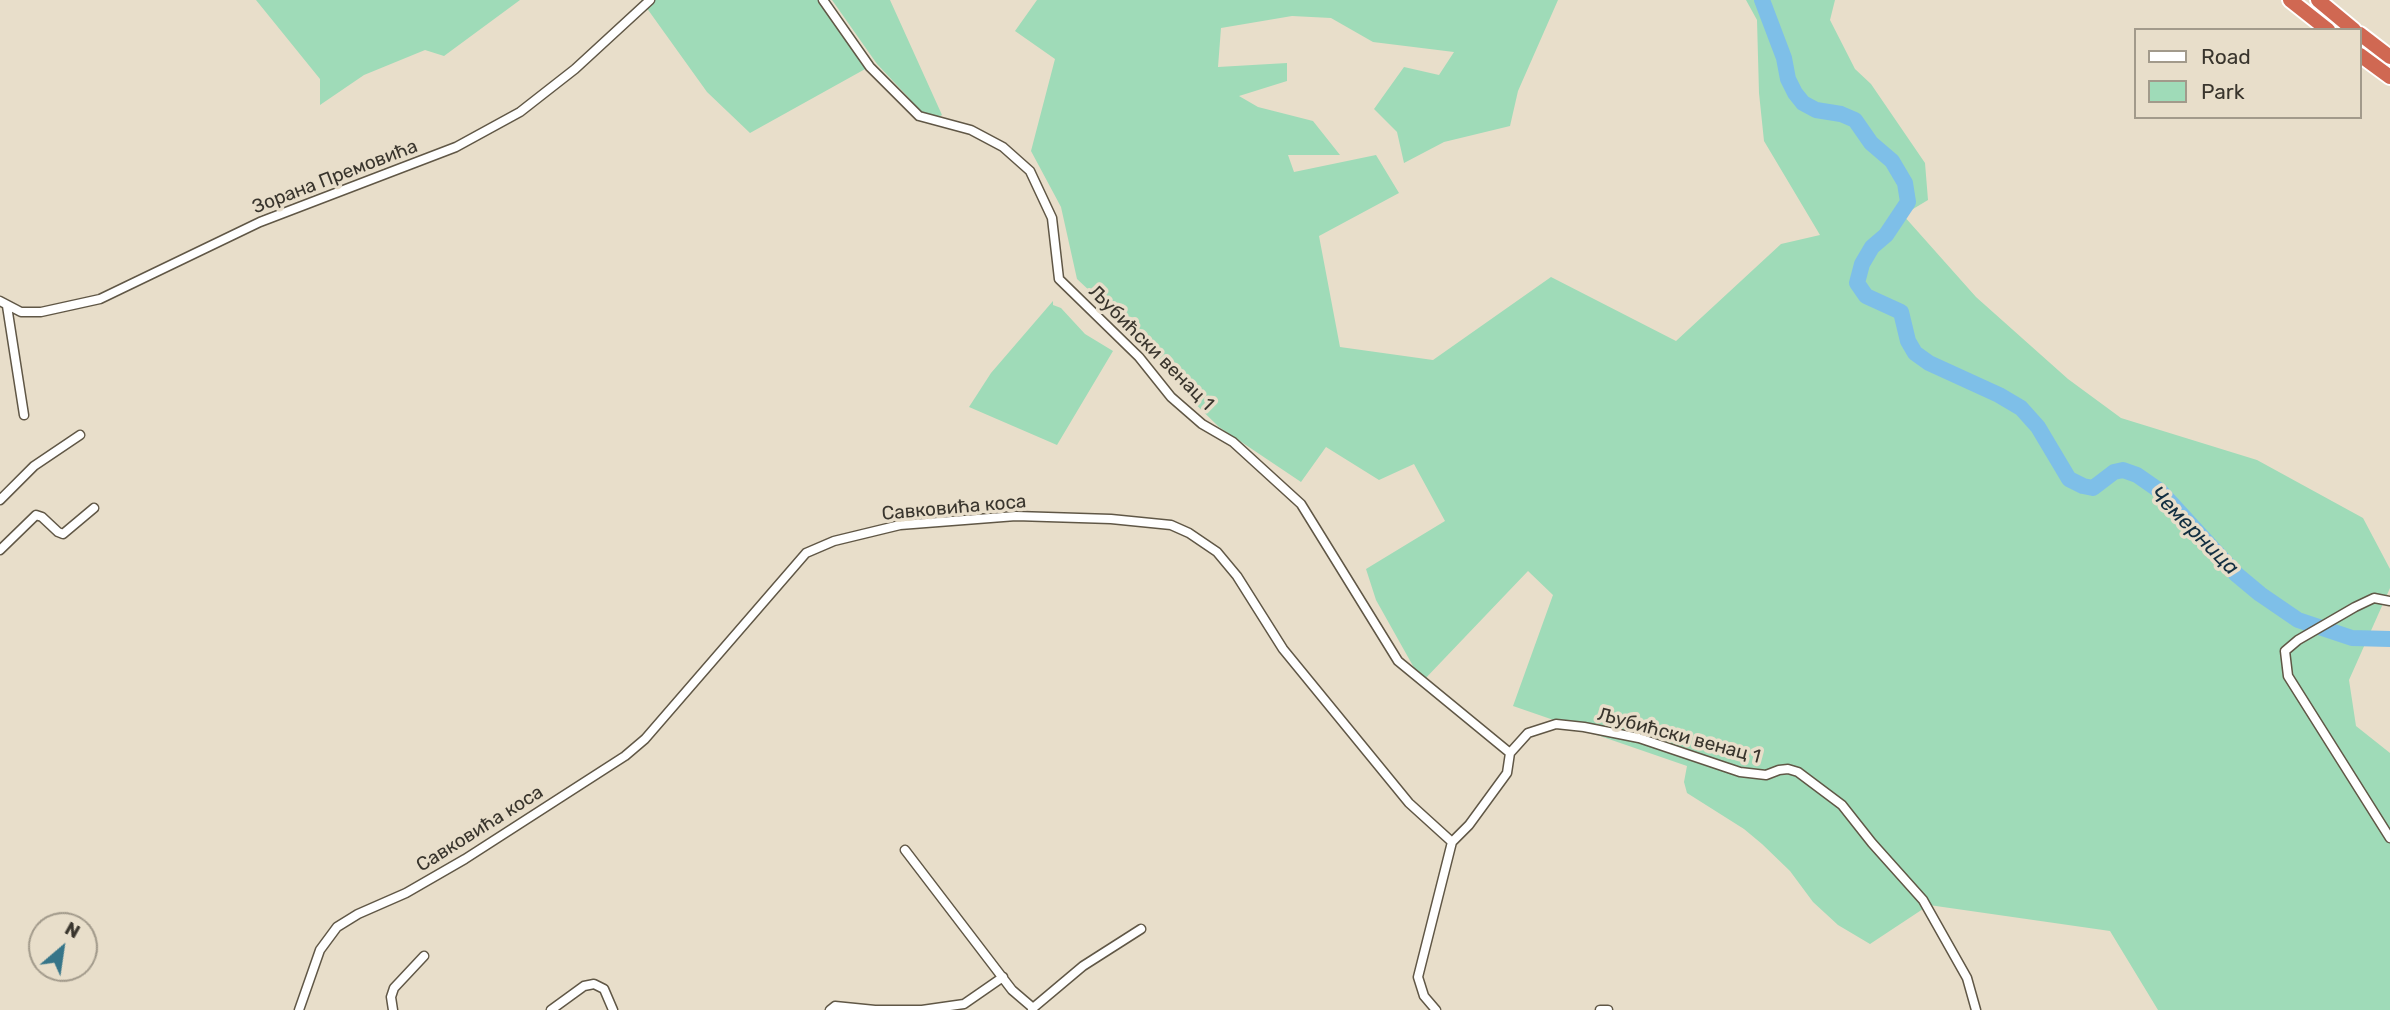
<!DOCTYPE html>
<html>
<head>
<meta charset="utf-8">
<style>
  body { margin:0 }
  #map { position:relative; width:2390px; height:1010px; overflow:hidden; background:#e8deca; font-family:Rubik,sans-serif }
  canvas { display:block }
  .legend { position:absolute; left:2134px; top:28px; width:228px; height:91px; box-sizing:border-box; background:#e8deca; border:2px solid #a29a8b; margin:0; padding:9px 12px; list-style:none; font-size:21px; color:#39352d }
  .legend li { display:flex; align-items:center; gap:14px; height:35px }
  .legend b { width:35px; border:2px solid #a29a8b }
  .north { position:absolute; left:28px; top:912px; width:70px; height:70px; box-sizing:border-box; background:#e8deca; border:2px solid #a29a8b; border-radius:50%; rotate:29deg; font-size:19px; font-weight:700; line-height:28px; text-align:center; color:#39352d }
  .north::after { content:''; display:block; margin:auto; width:24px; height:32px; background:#367589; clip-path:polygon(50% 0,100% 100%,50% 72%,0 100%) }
</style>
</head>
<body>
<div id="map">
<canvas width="2390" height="1010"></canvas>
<ul class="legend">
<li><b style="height:9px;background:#fff"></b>Road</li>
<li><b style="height:19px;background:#9fdbb8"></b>Park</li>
</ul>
<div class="north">N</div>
</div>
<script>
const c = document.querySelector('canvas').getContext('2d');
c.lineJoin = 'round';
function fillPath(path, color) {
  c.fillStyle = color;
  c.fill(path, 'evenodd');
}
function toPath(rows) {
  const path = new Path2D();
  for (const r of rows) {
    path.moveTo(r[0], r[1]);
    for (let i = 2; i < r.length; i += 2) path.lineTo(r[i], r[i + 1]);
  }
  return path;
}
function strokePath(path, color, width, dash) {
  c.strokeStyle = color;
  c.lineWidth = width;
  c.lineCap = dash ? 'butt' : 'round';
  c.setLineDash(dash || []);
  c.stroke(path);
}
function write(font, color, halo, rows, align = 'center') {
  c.font = font + ' Rubik,sans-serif';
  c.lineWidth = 7;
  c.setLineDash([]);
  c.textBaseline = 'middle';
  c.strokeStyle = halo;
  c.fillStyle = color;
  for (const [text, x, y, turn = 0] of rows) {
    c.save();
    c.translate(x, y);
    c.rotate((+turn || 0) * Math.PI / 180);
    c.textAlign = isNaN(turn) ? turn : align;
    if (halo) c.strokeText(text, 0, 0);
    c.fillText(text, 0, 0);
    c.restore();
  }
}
const green = toPath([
  [256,0,520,0,444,56,425,50,364,75,320,105,320,79],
  [641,0,818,0,867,68,750,133,707,92],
  [832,0,890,0,942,115,937,118,919,115,909,98,877,64],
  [1037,0,1558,0,1518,91,1510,126,1444,142,1404,163,1397,132,1374,109,1404,67,1439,75,1454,52,1373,42,1331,18,1292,16,1221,28,1218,67,1287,63,1287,81,1239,96,1258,107,1313,121,1340,155,1288,155,1294,172,1376,155,1399,193,1319,236,1340,347,1433,360,1551,277,1676,341,1781,244,1820,235,1764,141,1759,93,1757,20,1746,0,1835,0,1830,20,1855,69,1871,84,1925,163,1928,200,1903,215,1976,297,2068,379,2121,418,2257,460,2363,518,2390,569,2390,588,2349,680,2356,726,2390,753,2390,1010,2158,1010,2110,931,1929,905,1870,944,1838,925,1813,902,1790,871,1762,844,1744,829,1687,793,1684,782,1687,766,1513,706,1553,595,1528,571,1422,682,1376,600,1366,569,1445,521,1414,464,1379,480,1326,447,1301,482,1219,427,1181,390,1152,349,1077,279,1061,207,1031,151,1055,59,1015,31],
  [1053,301,1053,305,1061,308,1085,334,1113,351,1057,445,969,407,991,373]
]);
const river = toPath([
  [1762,0,1784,58,1788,79,1795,93,1803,103,1816,110,1841,114,1855,120,1871,143,1892,161,1905,183,1908,202,1886,235,1872,247,1862,264,1857,283,1866,296,1901,312,1908,341,1915,353,1929,363,1999,395,2021,408,2038,427,2069,479,2083,486,2093,488,2114,472,2123,470,2137,475,2160,491,2236,574,2260,594,2298,620,2352,638,2390,639]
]);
const minor = toPath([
  [823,0,870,67,919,116,971,130,1003,147,1030,171,1052,218,1059,279,1139,357,1171,397,1202,424,1233,442,1301,504,1398,661,1510,753,1528,733,1556,724,1584,727,1639,738,1740,772,1766,775,1779,770,1788,769,1798,772,1842,805,1872,843,1923,900,1967,978,1976,1010],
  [0,301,21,312,41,312,100,299,260,222,456,147,520,112,575,69,650,0],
  [7,306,24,415],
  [0,500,34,466,80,435],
  [0,550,36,515,42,517,58,532,63,534,94,508],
  [2390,601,2374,598,2355,607,2298,640,2285,651,2288,676,2390,838],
  [1452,842,1469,825,1507,773,1510,753],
  [905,850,1012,990,1033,1008,1032,1010],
  [1033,1008,1083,966,1141,929],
  [299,1010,320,950,337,927,358,914,406,893,465,859,625,756,645,739,806,553,834,541,900,525,1016,516,1111,519,1171,525,1189,533,1217,552,1237,576,1283,649,1409,803,1452,842],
  [393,1010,391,997,394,988,424,956],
  [551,1010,584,986,594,984,604,989,613,1010],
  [830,1010,835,1006,875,1010,922,1010,964,1004,1003,977],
  [1436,1010,1424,996,1418,977,1452,842],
  [1600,1010,1608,1010]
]);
const motorway = toPath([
  [2290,0,2328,30],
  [2318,0,2354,30],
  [2360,34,2390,57],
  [2360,55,2390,77]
]);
const streetNames = [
  ["Зорана Премовића",335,177,-21],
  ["Љубићски венац 1",1151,348,45],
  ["Савковића коса",954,508,-5],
  ["Љубићски венац 1",1679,736,15],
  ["Савковића коса",480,829,-32]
];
const waterNames = [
  ["Чемерница",2194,531,45]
];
fillPath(green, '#9fdbb8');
strokePath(river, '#7ebfe8', 16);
strokePath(minor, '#605746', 11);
strokePath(motorway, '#fff', 18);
strokePath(minor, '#fff', 8);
strokePath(motorway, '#d06852', 14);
write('19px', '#39352d', '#e8deca', streetNames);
write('italic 21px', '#122f41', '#e8deca', waterNames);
</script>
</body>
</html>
